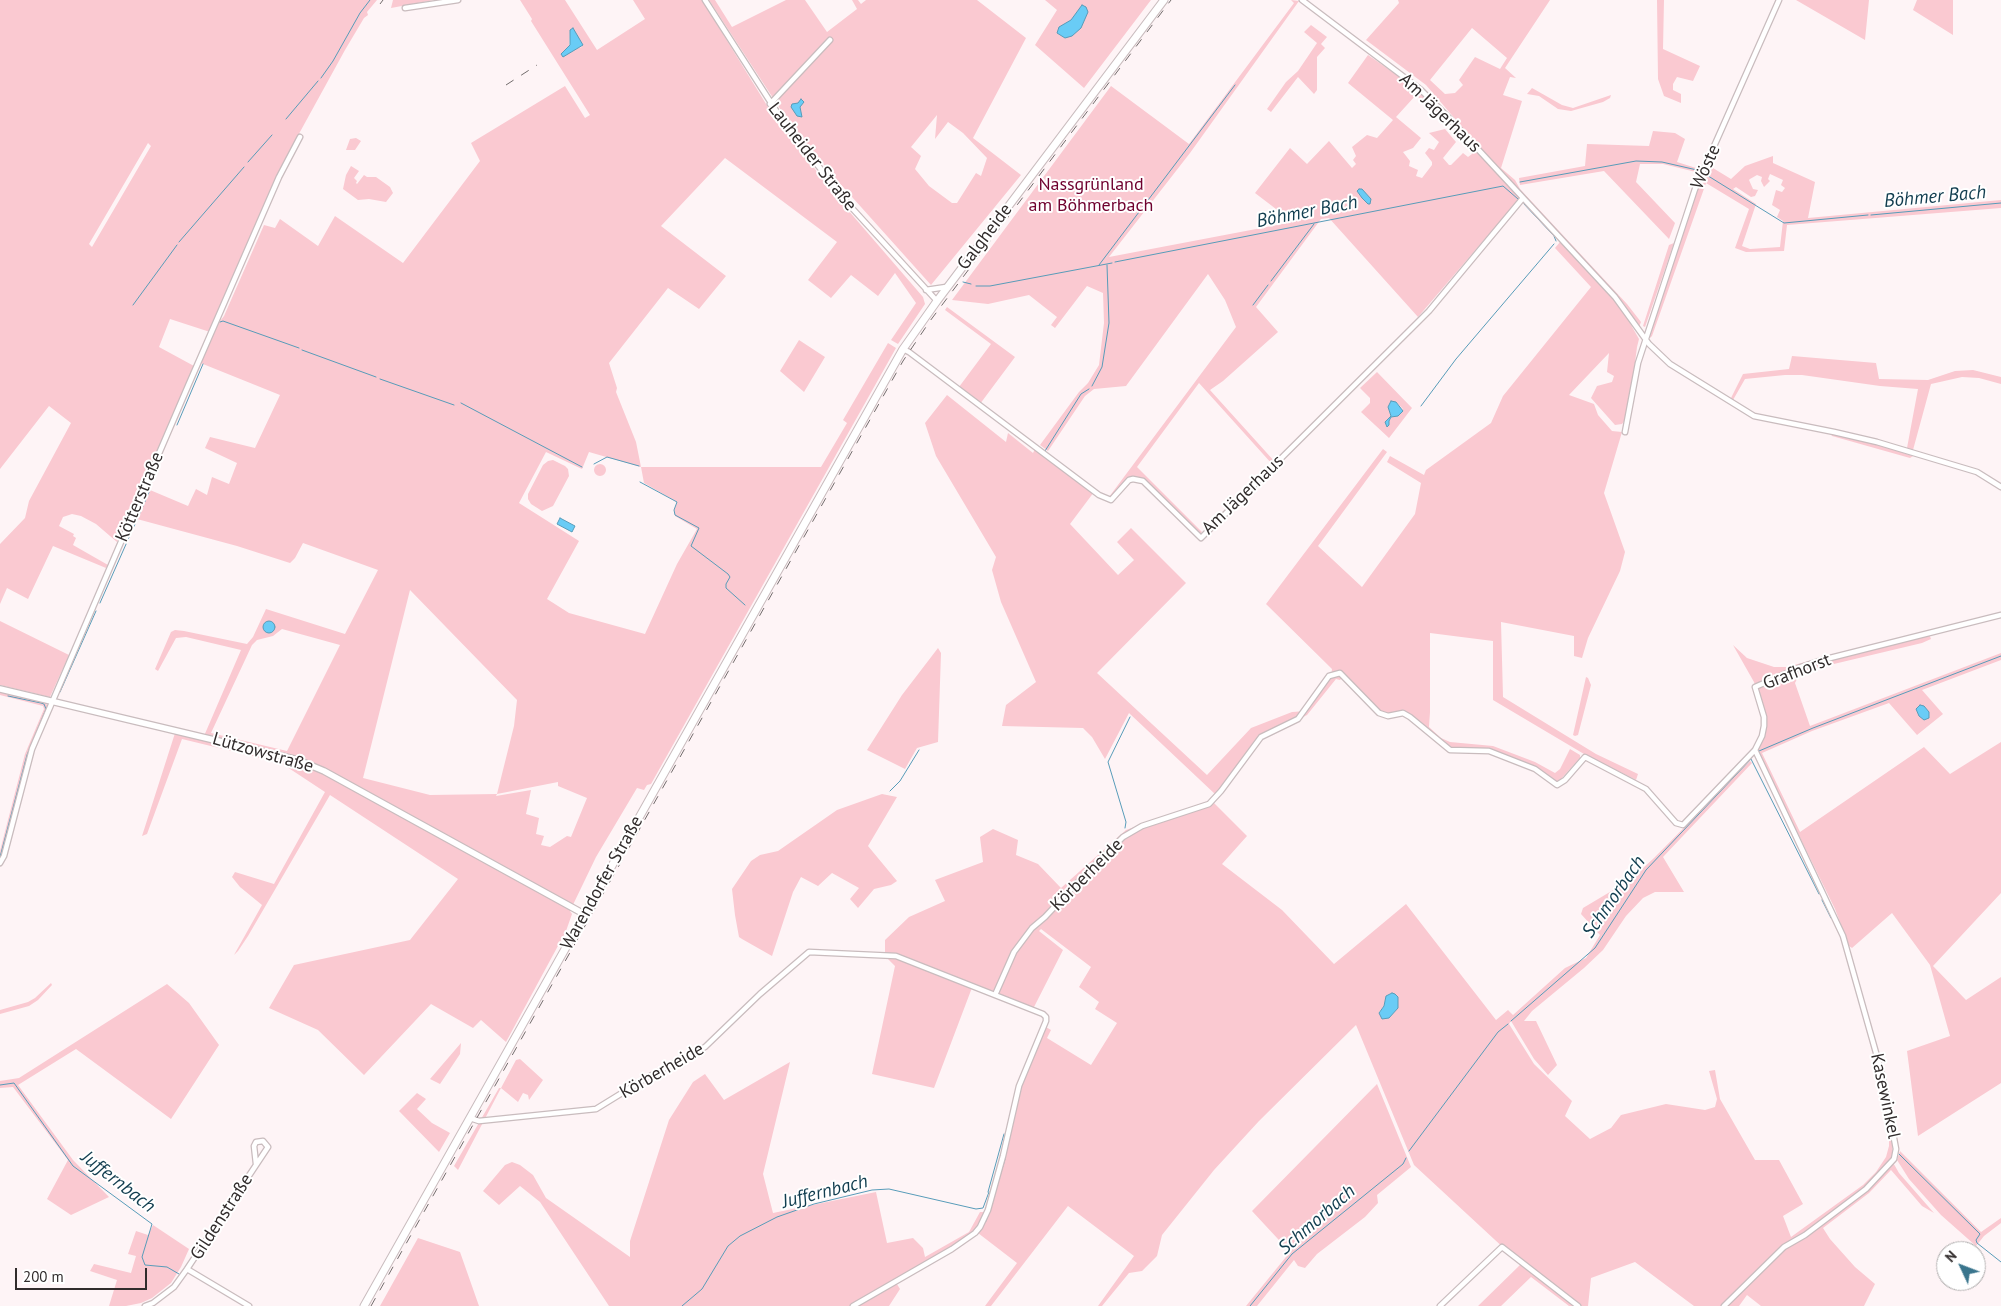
<!DOCTYPE html>
<html>
<head>
<meta charset="utf-8">
<style>
  body { margin:0 }
  #map { position:relative; width:2001px; height:1306px; overflow:hidden; background:#fef4f6; font-family:"PT Sans",sans-serif }
  canvas { display:block }
  .north { position:absolute; left:1936px; top:1241px; width:50px; height:50px; box-sizing:border-box; background:#fff; border:1px solid #adabab; border-radius:50%; rotate:313deg; font-size:14px; font-weight:700; line-height:20px; text-align:center; color:#312c2c }
  .north::after { content:''; display:block; margin:auto; width:18px; height:22px; background:#3a758d; clip-path:polygon(50% 0,100% 100%,50% 72%,0 100%) }
  .scale { position:absolute; left:15px; top:1268px; width:132px; height:22px; box-sizing:border-box; border:2px solid #312c2c; border-top:0; padding-left:6px; font-size:15px; line-height:18px; white-space:nowrap; color:#312c2c; -webkit-text-stroke:4px #fff; paint-order:stroke }
</style>
</head>
<body>
<div id="map">
<canvas width="2001" height="1306"></canvas>
<div class="north">N</div>
<div class="scale">200 m</div>
</div>
<script>
const c = document.querySelector('canvas').getContext('2d');
c.lineJoin = 'round';
function fillPath(path, color) {
  c.fillStyle = color;
  c.fill(path, 'evenodd');
}
function toPath(rows) {
  const path = new Path2D();
  for (const r of rows) {
    if (r.length === 3) {
      path.moveTo(r[0] + r[2], r[1]);
      path.arc(r[0], r[1], r[2], 0, 2 * Math.PI);
      continue;
    }
    path.moveTo(r[0], r[1]);
    for (let i = 2; i < r.length; i += 2) path.lineTo(r[i], r[i + 1]);
  }
  return path;
}
function strokePath(path, color, width, dash) {
  c.strokeStyle = color;
  c.lineWidth = width;
  c.lineCap = dash ? 'butt' : 'round';
  c.setLineDash(dash || []);
  c.stroke(path);
}
function write(font, color, halo, rows, align = 'center') {
  c.font = font + ' "PT Sans",sans-serif';
  c.lineWidth = 4;
  c.setLineDash([]);
  c.textBaseline = 'middle';
  c.strokeStyle = halo;
  c.fillStyle = color;
  for (const [text, x, y, turn = 0] of rows) {
    c.save();
    c.translate(x, y);
    c.rotate((+turn || 0) * Math.PI / 180);
    c.textAlign = isNaN(turn) ? turn : align;
    if (halo) c.strokeText(text, 0, 0);
    c.fillText(text, 0, 0);
    c.restore();
  }
}
const green = toPath([
  [0,0,377,0,367,12,368,15,364,18,345,50,295,141,277,177,210,332,170,319,159,347,194,366,117,542,96,524,81,516,72,514,63,517,59,526,74,534,73,536,76,538,73,545,108,565,106,568,53,546,28,599,7,588,0,604,0,544,25,518,29,501,71,423,49,406,0,469],
  [148,143,151,146,92,247,89,244],
  [393,0,434,0,391,8],
  [520,0,565,0,597,50,645,19,633,0,702,0,771,112,835,195,923,297,925,304,898,344,891,340,916,303,895,273,878,296,851,275,831,298,808,280,837,242,725,158,661,226,726,276,699,309,668,288,609,363,617,388,616,392,636,442,641,467,821,467,847,423,843,420,888,343,896,348,651,784,647,785,644,790,637,788,596,857,570,911,572,914,566,931,506,1042,481,1020,473,1028,431,1004,364,1075,318,1030,269,1008,294,965,410,940,458,879,330,795,248,936,238,951,234,955,262,905,240,887,232,877,235,872,274,884,325,792,281,763,182,739,147,834,142,836,176,730,204,736,241,650,186,637,176,638,158,671,155,669,171,632,175,630,184,631,247,644,253,637,266,609,345,634,378,570,303,543,295,558,290,563,237,546,137,519,150,490,188,506,196,489,207,495,212,477,229,484,237,463,205,448,210,437,255,448,280,395,198,362,211,333,224,316,264,225,275,228,280,219,318,246,335,216,403,263,480,161,471,143,565,86,585,118,590,115,531,21,532,19],
  [570,30,582,47,563,52,569,48],
  [546,452,582,469,589,452,641,467,644,483,677,502,674,510,675,516,697,529,677,564,645,634,569,613,547,599,579,541,519,503],
  [410,590,517,700,514,726,497,794,430,795,363,778],
  [282,629,340,645,287,751,211,733,252,645,257,640,273,636],
  [558,782,558,786,587,798,571,837,567,836,550,847,541,845,544,836,536,834,539,818,526,814,531,790,496,796,497,794],
  [709,0,715,0,732,27,786,0,805,0,827,32,857,9,852,0,858,0,861,4,866,0,977,0,1026,38,973,138,1021,175,931,285,835,178,788,121],
  [937,115,935,139,948,122,963,133,987,158,981,176,976,173,957,203,952,203,929,186,915,169,921,156,911,147],
  [1045,0,1151,0,1084,88,1035,45,1057,10],
  [1291,0,1299,1,1190,153,1109,257,1293,222,1255,193,1290,148,1307,164,1329,141,1352,168,1356,164,1353,160,1356,156,1352,147,1367,135,1377,138,1393,120,1348,83,1368,55,1420,91,1448,119,1445,122,1416,95,1396,117,1421,138,1413,148,1403,152,1410,161,1409,166,1418,170,1416,176,1422,178,1432,165,1432,162,1425,153,1429,148,1434,150,1439,142,1429,133,1445,129,1456,142,1443,158,1449,165,1451,165,1463,153,1468,157,1472,154,1470,149,1450,128,1453,125,1520,198,1418,317,1329,218,1321,219,1256,307,1278,332,1223,381,1210,390,1275,462,1272,464,1199,383,1137,467,1202,532,1200,534,1145,481,1137,477,1132,476,1127,478,1113,497,1109,497,1236,327,1225,300,1208,274,1126,386,1094,389,1085,396,1048,451,1040,445,1079,392,1088,383,1099,365,1104,323,1103,293,1087,286,1055,328,1051,325,1057,317,1029,295,988,304,952,300,1111,86,1189,144,1294,3],
  [1398,0,1550,0,1505,68,1516,78,1510,77,1503,95,1522,101,1501,168,1515,180,1520,189,1627,304,1641,322,1639,327,1624,304,1458,126,1462,127,1426,85,1366,40,1399,3],
  [1472,28,1507,58,1500,69,1475,57,1459,80,1463,85,1455,93,1445,94,1430,80],
  [1657,0,1664,0,1663,49,1700,66,1693,81,1677,77,1673,84,1673,90,1681,94,1681,103,1664,96,1658,79],
  [1796,0,1869,0,1865,40],
  [1917,0,1953,0,1953,35,1913,10],
  [1311,25,1327,37,1321,44,1325,48,1317,57,1317,90,1314,94,1298,77,1271,112,1267,109,1286,82,1298,71,1317,43,1304,32],
  [1532,88,1562,105,1573,108,1611,95,1610,98,1603,102,1571,111,1558,109,1539,96,1527,94],
  [1653,131,1675,133,1685,139,1677,162,1696,168,1696,172,1663,164,1640,164,1636,182,1675,223,1669,239,1604,171,1520,185,1519,178,1585,166,1587,144,1649,146],
  [356,138,361,141,355,150,346,150,350,139],
  [1773,156,1773,163,1815,182,1808,218,2001,200,2001,208,1787,225,1784,251,1746,252,1735,248,1749,209,1706,183,1652,336,1650,338,1649,334,1701,180,1708,165,1731,179,1745,166],
  [1770,174,1783,180,1781,185,1785,188,1782,192,1776,190,1772,205,1780,210,1777,217,1783,221,1780,247,1750,249,1742,246,1756,204,1733,189,1736,187,1751,197,1755,196,1758,190,1753,189,1749,180,1750,179,1757,175,1762,177,1761,181,1764,187,1770,181,1768,179],
  [351,166,359,171,354,178,357,181,356,183,357,184,364,175,367,177,376,177,390,187,393,193,386,202,369,199,358,200,343,189,346,175],
  [1560,242,1622,309,1639,339,1637,347,1631,394,1626,419,1622,424,1615,425,1591,398,1597,386,1612,382,1614,376,1607,372,1609,353,1569,395,1594,404,1598,415,1612,431,1622,432,1604,493,1625,552,1620,571,1588,638,1582,658,1574,656,1574,636,1501,622,1503,697,1596,754,1638,774,1636,780,1584,754,1493,700,1493,641,1430,633,1430,712,1429,727,1441,738,1450,742,1493,746,1535,762,1555,773,1560,769,1570,749,1580,755,1580,758,1561,779,1556,782,1553,780,1536,768,1490,749,1457,750,1450,748,1412,715,1403,711,1388,714,1380,712,1345,674,1340,680,1336,679,1307,715,1265,737,1222,785,1221,789,1216,795,1129,713,1105,759,1092,737,1083,728,1002,726,1006,705,1036,682,1001,602,992,570,996,557,936,456,925,423,947,395,1006,442,1008,433,1033,453,1035,449,1094,492,1070,524,1118,575,1134,560,1117,542,1131,528,1186,583,1097,673,1207,775,1251,728,1292,712,1306,711,1331,678,1332,669,1266,604,1383,449,1387,452,1318,546,1362,587,1415,514,1421,483,1387,462,1390,456,1424,475,1426,470,1491,423,1503,396,1591,287,1555,248],
  [1674,243,1645,327,1643,326,1669,245],
  [947,307,1015,357,980,404,959,387,991,344,945,310],
  [799,340,825,357,804,392,780,371],
  [1792,356,1876,363,1879,379,1928,380,1955,371,1973,370,2001,377,2001,384,1979,378,1962,377,1931,384,1913,450,1907,448,1918,389,1880,386,1802,375,1785,375,1745,379,1733,400,1731,398,1743,374,1789,369],
  [1377,372,1412,408,1389,438,1361,412,1370,403,1370,398,1360,388],
  [1396,402,1403,409,1391,417,1389,421,1386,421,1391,416,1389,410],
  [1831,434,1876,444,1913,456,1910,458,1832,436],
  [553,460,565,466,568,469,569,476,553,506,542,511,531,504,528,499,528,494,543,465,548,461],
  [600,470,6],
  [0,621,69,655,50,697,0,685],
  [1929,634,1931,639,1922,643,1817,668,1798,677,1795,683,1810,726,2001,653,2001,660,1922,690,1943,714,1917,735,1889,703,1812,731,1762,753,1800,832,1924,747,1950,774,2001,742,2001,893,1933,966,1966,1000,2001,977,2001,1083,1918,1136,1907,1051,1950,1036,1930,965,1892,913,1852,948,1849,946,1835,909,1757,750,1765,715,1754,682,1733,645,1747,658,1774,667,1787,667,1812,660,1818,662],
  [938,648,941,653,938,742,917,748,905,769,867,750,902,695],
  [1586,677,1588,678,1591,685,1578,735,1575,736,1573,735],
  [0,692,45,702,49,708,32,749,0,863,0,851,25,754,44,709,43,706,0,695],
  [1750,761,1752,763,1663,857,1684,892,1655,892,1643,898,1626,916,1603,950,1584,968,1532,1011,1524,1021,1536,1021,1557,1065,1548,1075,1534,1059,1511,1021,1509,1024,1534,1064,1572,1101,1565,1116,1590,1139,1611,1128,1621,1115,1666,1104,1705,1110,1715,1107,1717,1099,1709,1071,1715,1070,1720,1099,1755,1160,1779,1160,1803,1204,1783,1216,1791,1237,1863,1185,1876,1172,1886,1157,1889,1146,1889,1133,1877,1070,1879,1068,1888,1110,1893,1153,1891,1159,1899,1173,1934,1213,1922,1206,1891,1170,1869,1193,1823,1228,1830,1239,1855,1267,1875,1284,1864,1306,1761,1306,1747,1295,1739,1306,1694,1306,1635,1262,1591,1278,1588,1306,1569,1306,1531,1277,1501,1306,1478,1306,1521,1264,1414,1165,1356,1025,1259,1121,1214,1170,1162,1235,1157,1256,1142,1271,1129,1273,1102,1306,1098,1306,1134,1256,1068,1206,991,1306,985,1306,1017,1263,978,1233,985,1221,1004,1156,1022,1083,1046,1027,1051,1030,1047,1038,1091,1065,1117,1023,1095,1009,1099,1002,1079,987,1091,967,1041,929,1039,931,1063,950,1033,1009,973,985,934,1088,872,1074,895,966,885,956,885,940,909,917,945,901,935,880,983,862,980,837,993,829,1018,840,1016,855,1038,864,1061,888,1126,830,1211,800,1247,836,1222,864,1282,910,1334,964,1406,904,1496,1020,1508,1010,1513,1015,1565,968,1586,958,1600,935,1581,914,1583,908,1630,880,1654,858],
  [1392,993,1398,997,1398,1008,1389,1018,1379,1012,1384,1006,1386,996],
  [882,794,897,797,868,846,897,881,891,885,874,889,858,908,850,899,859,888,832,873,818,886,801,877,793,892,772,956,742,939,739,937,735,915,732,889,751,861,760,855,778,851,837,810],
  [51,983,52,985,38,1000,29,1006,0,1014,0,1010,28,1002,35,998],
  [167,984,189,1003,219,1045,171,1119,76,1049,18,1085,73,1160,109,1197,71,1215,47,1199,68,1160,13,1087,0,1088,0,1081,19,1078],
  [461,1043,460,1054,440,1084,430,1079],
  [520,1059,543,1080,529,1100,528,1095,523,1093,518,1102,501,1088,458,1170,454,1166,499,1088,501,1088,516,1060],
  [790,1062,763,1174,773,1213,876,1192,887,1243,913,1238,923,1248,925,1257,969,1232,980,1212,985,1212,979,1227,967,1238,895,1281,900,1289,889,1306,609,1306,540,1202,520,1186,499,1205,483,1191,505,1165,512,1162,520,1165,533,1175,546,1198,630,1257,630,1241,669,1120,693,1082,705,1074,724,1100],
  [1377,1084,1411,1167,1377,1195,1378,1203,1365,1217,1317,1254,1305,1268,1298,1266,1294,1260,1257,1306,1246,1306,1290,1252,1252,1211],
  [417,1093,426,1099,417,1109,432,1123,450,1133,439,1152,399,1111],
  [1900,1151,1981,1232,2001,1218,2001,1223,1984,1236,1976,1246,1941,1215,1909,1179,1897,1160],
  [153,1225,189,1249,181,1267,171,1283,152,1298,141,1303,126,1306,109,1306,117,1280,90,1271,94,1264,131,1273,136,1256,128,1254,136,1231,148,1235],
  [418,1238,460,1252,479,1306,380,1306]
]);
const water = toPath([
  [1082,5,1086,7,1088,12,1081,28,1072,36,1065,38,1057,33,1059,27,1071,20,1082,5],
  [573,28,583,45,563,57,561,54,570,45,570,30,573,28],
  [801,99,804,102,800,107,802,117,797,116,791,107,792,104,798,103,801,99],
  [1359,189,1362,189,1371,199,1370,204,1368,204,1362,198,1357,191,1359,189],
  [1391,401,1396,402,1403,411,1398,416,1391,417,1389,421,1389,425,1387,427,1385,422,1391,416,1388,407,1391,401],
  [560,518,575,526,572,532,557,524,560,518],
  [269,627,6],
  [1920,705,1924,706,1929,712,1929,718,1924,720,1919,716,1916,709,1920,705],
  [1392,993,1395,994,1398,997,1398,1008,1389,1018,1382,1019,1379,1013,1384,1006,1386,996,1392,993]
]);
const stream = toPath([
  [321,78,333,61,360,13,370,0],
  [286,119,318,81],
  [248,162,272,135],
  [1705,174,1784,223,1868,215],
  [1520,182,1636,161,1662,162,1697,170],
  [1524,204,1554,236,1556,241],
  [1871,215,2001,203],
  [179,242,244,167],
  [1115,262,1503,186,1518,199],
  [1099,265,1235,85],
  [1271,281,1314,224],
  [963,282,971,284],
  [976,286,990,286,1112,263],
  [133,305,177,245],
  [1253,305,1268,285],
  [220,322,223,321,299,348],
  [302,350,376,377],
  [380,379,454,405],
  [1092,386,1102,367,1109,323,1107,265],
  [461,403,582,467],
  [1421,406,1456,359,1554,244],
  [177,425,203,364],
  [1045,451,1081,394,1089,389],
  [594,464,607,457,639,466],
  [640,482,677,502,674,510,675,515,699,528,691,546,728,574,730,577,726,584,726,588,745,605],
  [100,603,150,490],
  [60,692,96,611],
  [1759,751,1813,728,2001,656],
  [1751,759,1819,894],
  [890,791,900,781,919,750],
  [1125,828,1126,822,1108,762,1130,717],
  [0,857,27,755,46,709,44,704,41,703,8,696],
  [1822,900,1831,918],
  [1511,1021,1595,948,1646,870,1751,759],
  [1883,1070,1887,1088],
  [0,1085,14,1083,73,1166,152,1224,142,1257,145,1265,167,1267,179,1274],
  [1409,1151,1498,1032,1508,1024],
  [1899,1154,1980,1234,1976,1240,1977,1243,2001,1262],
  [988,1192,1004,1134],
  [993,1199,1005,1159],
  [986,1221,989,1213],
  [682,1306,702,1289,728,1246,740,1236,777,1217,814,1204,872,1190,889,1189,976,1209,983,1208,989,1192],
  [1250,1306,1292,1254,1403,1164,1406,1158]
]);
const street = toPath([
  [705,0,784,123,851,207,937,301],
  [1302,0,1420,89,1449,118,1615,297,1649,344,1670,364,1754,416,1834,432,1877,442,1977,472,2001,487],
  [405,8,458,0],
  [770,104,830,40],
  [926,290,946,287],
  [903,349,909,352,1099,495,1111,500,1129,480,1133,479,1143,481,1201,538,1429,311,1523,198],
  [1625,432,1638,363,1695,189,1779,0],
  [0,863,4,856,32,749,188,386,279,177,300,137],
  [995,995,1014,952,1032,928,1045,917,1074,886,1123,837,1142,826,1209,804,1221,791,1261,737,1298,719,1329,676,1340,673,1379,713,1388,716,1403,713,1410,717,1450,750,1489,751,1535,769,1557,785,1565,780,1585,757,1646,789,1676,823,1683,825,1755,750,1762,736,1764,726,1764,717,1755,687,1801,667,1822,660,2001,615],
  [470,1118,479,1121,596,1109,648,1077,705,1047,760,994,809,952,896,956,1043,1014,1046,1017,1046,1021,1019,1086,1003,1156,988,1210,980,1227,975,1233,952,1249,853,1306],
  [187,1269,249,1306],
  [145,1306,153,1303,174,1287,187,1269,268,1147,263,1141,256,1142,254,1146,256,1164],
  [1440,1306,1502,1247,1578,1306],
  [1724,1306,1784,1247,1805,1235,1866,1189,1894,1159,1896,1149,1882,1074,1843,936,1755,750]
]);
const secondary = toPath([
  [0,689,298,760,324,771,584,914]
]);
const primary = toPath([
  [364,1306,903,349,937,301,1164,0]
]);
const rail = toPath([
  [380,4,383,0],
  [506,85,537,65],
  [371,1306,903,361,930,321,1171,0]
]);
const streetNames = [
  ["Am Jägerhaus",1440,113,44],
  ["Lauheider Straße",812,157,52],
  ["Wöste",1706,167,-66],
  ["Galgheide",985,237,-53],
  ["Am Jägerhaus",1243,495,-44],
  ["Kötterstraße",140,497,-67],
  ["Grafhorst",1797,672,-21],
  ["Lützowstraße",263,753,16],
  ["Körberheide",1087,875,-45],
  ["Warendorfer Straße",602,883,-61],
  ["Körberheide",662,1071,-30],
  ["Kasewinkel",1885,1096,78],
  ["Gildenstraße",222,1217,-57]
];
const parkNames = [
  ["Nassgrünland",1091,185],
  ["am Böhmerbach",1091,206]
];
const waterNames = [
  ["Böhmer Bach",1935,197,-5],
  ["Böhmer Bach",1307,212,-11],
  ["Schmorbach",1614,897,-55],
  ["Juffernbach",118,1182,38],
  ["Juffernbach",825,1192,-14],
  ["Schmorbach",1317,1220,-41]
];
fillPath(green, '#fac9d1');
fillPath(water, '#69ccf6');
strokePath(water, '#589cb9', 1);
strokePath(stream, '#589cb9', 1);
strokePath(street, '#c9bcbe', 7);
strokePath(secondary, '#c9bcbe', 8);
strokePath(primary, '#c9bcbe', 9);
strokePath(street, '#fff', 4.5);
strokePath(secondary, '#fff', 5.5);
strokePath(primary, '#fff', 7);
strokePath(rail, '#716b6b', 1, [9, 9]);
write('18px', '#312c2c', '#fff', streetNames);
write('18px', '#6f002e', '#fff', parkNames);
write('italic 19px', '#113d4f', '#fff', waterNames);
</script>
</body>
</html>
